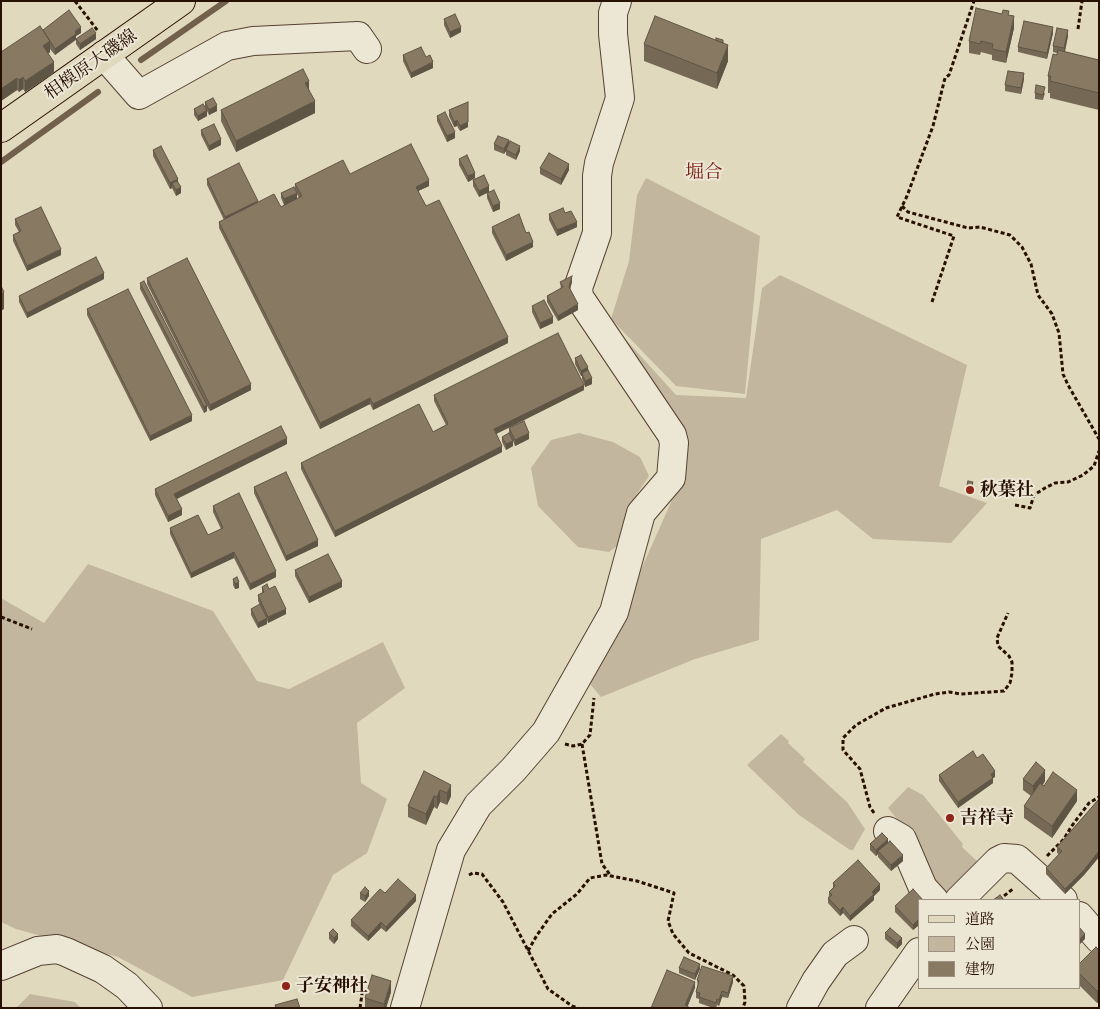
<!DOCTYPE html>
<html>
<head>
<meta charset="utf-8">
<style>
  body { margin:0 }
  #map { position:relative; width:1100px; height:1009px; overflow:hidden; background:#e1d9be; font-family:"Old Standard TT","Noto Serif JP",serif }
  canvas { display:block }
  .frame { position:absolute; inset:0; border:2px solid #281000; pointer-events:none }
  .legend { position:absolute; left:918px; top:899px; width:162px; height:90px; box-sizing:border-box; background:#ece6d5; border:1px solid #9e9080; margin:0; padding:6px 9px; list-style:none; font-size:15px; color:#281000 }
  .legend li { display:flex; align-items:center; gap:10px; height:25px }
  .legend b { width:25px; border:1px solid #9e9080 }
</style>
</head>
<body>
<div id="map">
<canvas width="1100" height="1009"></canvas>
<div class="frame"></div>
<ul class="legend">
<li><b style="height:6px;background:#e1d9be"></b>道路</li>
<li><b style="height:14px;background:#c2b79e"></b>公園</li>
<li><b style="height:14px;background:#887963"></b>建物</li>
</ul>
</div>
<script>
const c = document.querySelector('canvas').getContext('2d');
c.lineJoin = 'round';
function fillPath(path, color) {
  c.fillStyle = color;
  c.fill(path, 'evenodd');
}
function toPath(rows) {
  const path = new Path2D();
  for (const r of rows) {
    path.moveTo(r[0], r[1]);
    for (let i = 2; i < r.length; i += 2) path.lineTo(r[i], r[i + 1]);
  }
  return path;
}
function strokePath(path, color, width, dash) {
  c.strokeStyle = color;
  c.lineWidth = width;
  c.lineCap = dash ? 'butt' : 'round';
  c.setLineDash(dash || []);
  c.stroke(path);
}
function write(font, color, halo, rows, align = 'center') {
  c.font = font + ' "Old Standard TT","Noto Serif JP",serif';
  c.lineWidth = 4;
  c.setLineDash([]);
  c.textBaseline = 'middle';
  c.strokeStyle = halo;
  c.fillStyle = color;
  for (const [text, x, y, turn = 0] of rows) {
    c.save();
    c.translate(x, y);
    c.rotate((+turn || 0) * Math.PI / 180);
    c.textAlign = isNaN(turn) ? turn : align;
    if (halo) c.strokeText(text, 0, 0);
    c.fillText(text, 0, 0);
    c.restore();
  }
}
const green = toPath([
  [646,178,760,236,745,394,676,386,611,319,629,261,637,195],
  [780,275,967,365,939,486,987,503,951,543,873,539,837,510,761,539,759,640,695,659,601,697,590,684,672,500,685,455,618,331,676,395,746,398,762,288],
  [579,433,613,442,640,457,649,476,637,494,624,541,609,552,578,547,538,506,531,468,551,440],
  [88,564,213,611,257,681,289,689,383,642,405,688,357,723,361,783,387,799,367,853,333,875,283,980,192,997,118,957,16,929,1,922,1,598,44,623],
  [781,734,789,741,788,743,805,759,803,762,847,802,865,829,853,850,850,850,799,815,747,765],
  [908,787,923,795,963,844,962,847,977,861,975,871,945,900,908,833,888,808],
  [30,994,75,1002,81,1008,16,1008]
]);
const stream = toPath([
  [141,60,226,1],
  [1,162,98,92]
]);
const path = toPath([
  [75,1,98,31],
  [1078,29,1082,1],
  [902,206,908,212,968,228,980,227,1010,235,1022,247,1031,264,1038,295,1052,314,1059,333,1063,374,1068,385,1099,439],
  [932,302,954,236,897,217,907,196,933,126,945,78,949,75,974,1],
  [1015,505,1030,508,1034,495,1045,488,1055,483,1068,482,1083,475,1094,466,1099,451],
  [1,617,32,629],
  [565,744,573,746,582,744,590,735,594,698],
  [582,744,602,864,611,876],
  [874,813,870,807,860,769,843,750,843,738,856,725,886,708,935,694,949,692,961,694,1004,691,1010,683,1012,673,1012,662,1009,656,998,646,997,638,1008,613],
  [1047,856,1064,839,1071,827,1089,803,1099,797],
  [469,875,473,873,482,874,503,902,548,989,572,1006,578,1008],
  [999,900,1014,888],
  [528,951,537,935,552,914,577,894,590,878,606,875,637,881,674,893,668,921,673,934,689,953,733,975,744,986,745,1002,743,1008],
  [360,1008,363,987]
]);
const minor = toPath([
  [104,55,139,95,227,46,253,41,358,36,367,49],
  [888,831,902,839,923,888,934,900],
  [959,900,998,861,1004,858,1017,859,1063,900],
  [1079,916,1099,939],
  [1,966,38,951,57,949,66,952,103,969,127,986,148,1008],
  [405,1008,451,850,478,805,513,770,546,732,614,612,641,513,671,478,674,443,672,435,579,297,578,288,597,233,597,176,599,163,620,98,613,34,613,13,617,1],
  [801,1008,816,981,835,954,854,940],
  [880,1008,919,952]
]);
const major = toPath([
  [1,128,181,1]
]);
const wall = toPath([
  [1009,15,1014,28,1006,63,992,60,992,55,981,52,980,55,969,53,969,41],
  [444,19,461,32,450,38,444,25],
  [43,30,81,33,76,36,76,39,96,39,80,50,76,44,76,40,55,55,50,49,50,52,48,54,54,73,25,92,23,89,19,92,17,90,1,101,1,52],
  [1053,33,1047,59,1018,52,1018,47],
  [1068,36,1065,52,1099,60,1099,110,1050,98,1050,93,1048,93,1048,76,1057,53,1053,52,1053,46],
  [644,44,728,61,717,89,644,61],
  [403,55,426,57,433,68,411,78,403,61],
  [1024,79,1021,94,1005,91,1005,85],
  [309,89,315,113,236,152,221,121,221,110],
  [1035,93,1045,93,1043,100,1035,99],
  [205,102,217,111,209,115,207,111,207,116,198,121,194,115,194,109,205,107],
  [449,110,468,127,460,131,457,126,454,127,449,116],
  [437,116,455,138,447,142,437,121],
  [201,130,221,145,209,151,201,135],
  [494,144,509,144,520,151,516,160,506,155,506,151,504,154,494,150],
  [153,150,178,181,181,193,176,196,172,188,170,189,153,156],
  [459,159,475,178,468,182,459,165],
  [540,168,569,170,561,185,540,174],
  [350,174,429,186,418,191,426,206,508,343,373,410,370,404,320,429,219,228,219,222,224,220,207,185,207,179,258,203,281,207,284,205,281,198,281,193,297,199,299,198,295,190,295,184],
  [484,175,479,197,473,186,473,180],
  [487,193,500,209,493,212,487,198],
  [565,213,577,227,557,236,549,220,549,214],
  [15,219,61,255,27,271,13,241,13,235,19,232,15,225],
  [492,227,526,233,533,247,506,261,492,233],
  [147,278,251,390,210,411,207,406,207,411,204,413,140,289,140,283,199,388,147,284],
  [104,279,27,318,19,302,19,296],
  [560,282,572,282,570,289,578,310,558,321,547,302,547,296,561,289],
  [532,306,553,323,540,329,532,312],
  [87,309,192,421,150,441,87,315],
  [575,358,588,371,592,384,585,387,582,379,582,376,581,376,575,364],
  [584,390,496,434,502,452,335,537,301,469,301,463,433,432,446,425,434,401,434,395],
  [509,428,529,439,515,446,513,441,513,446,506,450,502,442,502,437,509,433],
  [287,444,177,499,182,515,168,522,155,495,155,489],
  [968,481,973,488,971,493,967,491,967,485],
  [254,487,318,546,286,561,254,493],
  [213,506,276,577,250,590,234,558,191,578,170,534,170,528,208,535,221,529,213,512],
  [295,570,342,587,309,603,295,576],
  [233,579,239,588,235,589,233,585],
  [262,587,269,589,286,614,268,623,267,620,267,624,258,628,251,615,251,609,260,605,258,601,258,595,262,593],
  [977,758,995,777,993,778,993,783,958,808,939,781,939,775],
  [424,771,451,796,447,805,440,802,437,809,434,807,426,825,408,817,408,806],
  [1023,779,1045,781,1043,785,1077,801,1052,838,1024,818,1024,806,1031,796,1023,790],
  [1099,799,1099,857,1084,875,1065,894,1046,874,1046,868,1059,854,1057,853,1057,847],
  [888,843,903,861,891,871,878,857,878,854,876,856,870,850,870,844],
  [833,883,880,890,874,896,874,900,850,921,843,913,840,916,828,903,828,898,829,896,829,892,833,888],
  [360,893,369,896,365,902,360,899],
  [385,893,416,901,386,932,381,928,368,941,351,926,351,920],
  [919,900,919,925,913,930,895,912,895,906],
  [329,933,338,939,334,944,329,939],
  [885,933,902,944,897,949,885,939],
  [1099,950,1099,1001,1097,1003,1079,985,1079,964],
  [679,968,700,969,695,980,679,973],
  [697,980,733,982,728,998,722,997,719,1006,717,1005,716,1008,713,1008,699,1003,699,999,696,998,696,992,698,986],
  [391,992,386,1008,365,1008,365,998]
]);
const shadedWall = toPath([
  [1014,16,1014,28,1006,63,1006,52],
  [81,27,81,33,76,36,76,39,55,55,55,49,75,31],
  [461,27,461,32,450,38,450,32],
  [1053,27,1053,33,1047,59,1047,53],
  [1068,30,1068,36,1064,54,1064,48],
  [96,33,96,39,80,50,80,44],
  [50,41,50,52,43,57,43,46],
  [728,45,728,61,717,89,717,73],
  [54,62,54,73,25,92,25,81],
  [433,62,433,68,411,78,411,73],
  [1024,73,1024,79,1021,94,1021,88],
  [23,77,23,89,19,92,19,80],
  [17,78,17,90,1,101,1,89],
  [309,81,309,92,305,83],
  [315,101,315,113,236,152,236,141],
  [468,102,468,127,460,131,460,126],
  [217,105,217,111,209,115,209,110],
  [207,110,207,116,198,121,198,116],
  [457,120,457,126,454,127,454,122],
  [455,132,455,138,447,142,447,136],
  [221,139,221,145,209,151,209,146],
  [509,140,509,146,504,154,504,149],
  [520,146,520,151,516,160,516,155],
  [569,164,569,170,561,185,561,179],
  [475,173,475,178,468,182,468,176],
  [178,179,178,185,172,183,172,188,170,189,170,183],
  [429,180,429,186,416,192,416,187],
  [489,186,489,192,479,197,479,191],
  [181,187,181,193,176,196,176,190],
  [297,193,297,199,284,205,284,199],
  [258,201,258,206,225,223,225,217],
  [500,203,500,209,493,212,493,206],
  [577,222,577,227,557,236,557,230],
  [533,242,533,247,506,261,506,255],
  [61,249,61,255,27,271,27,266],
  [104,273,104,279,27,318,27,313],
  [572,276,572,282,569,293,569,287],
  [4,292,4,309,1,311,1,294],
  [578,304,578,310,558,321,558,316],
  [553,317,553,323,540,329,540,323],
  [508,337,508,343,373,410,373,404],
  [588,367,588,373,582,373,582,376,581,376,581,371],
  [592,378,592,384,585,387,585,381],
  [251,384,251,390,210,411,210,405],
  [584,385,584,390,494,435,494,429],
  [370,398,370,404,320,429,320,423],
  [207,405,207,411,204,413,204,407],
  [192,415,192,421,150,441,150,436],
  [529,433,529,439,515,446,515,440],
  [287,438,287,444,174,500,174,494],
  [513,441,513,446,506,450,506,444],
  [502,446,502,452,335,537,335,531],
  [973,482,973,488,971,493,971,487],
  [182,509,182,515,168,522,168,516],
  [318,540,318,546,286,561,286,556],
  [234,552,234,558,191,578,191,573],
  [276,571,276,577,250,590,250,584],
  [342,581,342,587,309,603,309,597],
  [239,582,239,588,235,589,235,584],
  [286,609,286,614,268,623,268,617],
  [267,618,267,624,258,628,258,623],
  [1045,770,1045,781,1033,798,1033,786],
  [995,771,995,777,993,778,993,783,958,808,958,802],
  [451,785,451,796,447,805,447,793],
  [440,790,440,802,437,809,437,797],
  [1077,790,1077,801,1052,838,1052,826],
  [434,796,434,807,426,825,426,814],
  [888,839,888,845,878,851,878,854,876,856,876,850],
  [1099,851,1099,857,1084,875,1065,894,1065,889],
  [903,855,903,861,891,871,891,865],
  [880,884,880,890,874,896,874,900,850,921,850,916],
  [369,891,369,896,365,902,365,896],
  [416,895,416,901,386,932,386,927],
  [843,907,843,913,840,916,840,910],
  [919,919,919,925,913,930,913,925],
  [381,922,381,928,368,941,368,936],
  [338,934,338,939,334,944,334,938],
  [1085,934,1085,939,1079,945,1079,940],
  [902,938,902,944,897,949,897,943],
  [700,964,700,969,695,980,695,974],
  [733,976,733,982,728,998,728,993],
  [391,981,391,992,386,1008,384,1008,384,1004],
  [695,982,695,988,687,1008,685,1005],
  [1099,989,1099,1001,1097,1003,1097,991],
  [722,991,722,997,719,1006,719,1000]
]);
const building = toPath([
  [976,8,1002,14,1003,10,1009,11,1008,15,1014,16,1006,52,992,49,993,44,981,41,980,44,969,41,976,8],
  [69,10,81,27,75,31,76,34,55,49,43,30,69,10],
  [455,14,461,27,450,32,444,19,455,14],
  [655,16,728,45,717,73,644,44,655,16],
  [1024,21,1053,27,1047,53,1018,47,1024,21],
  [40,26,50,41,43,46,54,62,25,81,23,77,19,80,17,78,1,89,1,52,40,26],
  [92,28,96,33,80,44,76,39,92,28],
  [1057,28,1068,30,1064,48,1053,46,1057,28],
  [716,38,723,40,723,43,716,40,716,38],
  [421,47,426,57,430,55,433,62,411,73,403,55,421,47],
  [1058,50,1099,60,1099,93,1050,81,1051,76,1048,76,1053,54,1057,55,1058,50],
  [303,69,309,81,305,83,315,101,236,141,221,110,303,69],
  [1008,71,1024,73,1021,88,1005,85,1008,71],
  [1036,85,1045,87,1043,95,1035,93,1036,85],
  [213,98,217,105,209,110,205,102,213,98],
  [468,102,468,122,460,126,457,120,454,122,449,110,468,102],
  [203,104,207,110,198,116,194,109,203,104],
  [445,112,455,132,447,136,437,116,445,112],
  [214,124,221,139,209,146,201,130,214,124],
  [498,136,509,140,504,149,494,144,498,136],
  [510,141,520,146,516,155,506,150,510,141],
  [411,144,429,180,416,187,426,206,439,200,508,337,373,404,370,398,320,423,219,222,274,194,281,207,302,196,295,184,343,160,350,174,411,144],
  [161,146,178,179,170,183,153,150,161,146],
  [549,153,569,164,561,179,540,168,549,153],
  [467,155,475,173,468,176,459,159,467,155],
  [239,163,258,201,225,217,207,179,239,163],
  [484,175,489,186,479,191,473,180,484,175],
  [177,181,181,187,176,190,172,183,177,181],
  [294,187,297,193,284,199,281,193,294,187],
  [494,190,500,203,493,206,487,193,494,190],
  [41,207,61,249,27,266,13,235,21,231,15,219,41,207],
  [563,208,565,213,571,211,577,222,557,230,549,214,563,208],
  [519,214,526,233,529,232,533,242,506,255,492,227,519,214],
  [96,257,104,273,27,313,19,296,96,257],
  [187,258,251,384,210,405,147,278,187,258],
  [572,276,569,287,578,304,558,316,547,296,563,287,560,282,572,276],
  [144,281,207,405,204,407,140,283,144,281],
  [1,286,4,292,1,294,1,286],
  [128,289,192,415,150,436,87,309,128,289],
  [544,300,553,317,540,323,532,306,544,300],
  [558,333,584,385,494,429,502,446,335,531,301,463,419,404,433,432,448,424,434,395,558,333],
  [581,355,588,367,581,371,575,358,581,355],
  [588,370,592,378,585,381,582,373,588,370],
  [524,421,529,433,515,440,509,428,524,421],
  [281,426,287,438,174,494,182,509,168,516,155,489,281,426],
  [509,433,513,441,506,444,502,437,509,433],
  [286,472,318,540,286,556,254,487,286,472],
  [968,481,973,482,971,487,967,485,968,481],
  [239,493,276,571,250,584,234,552,191,573,170,528,198,515,208,535,223,528,213,506,239,493],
  [328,554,342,581,309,597,295,570,328,554],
  [237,577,239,582,235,584,233,579,237,577],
  [267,584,269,589,275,586,286,609,268,617,258,595,264,592,262,587,267,584],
  [260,604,267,618,258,623,251,609,260,604],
  [973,751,977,758,983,754,995,771,991,774,993,778,958,802,939,775,973,751],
  [1036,762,1045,770,1033,786,1023,779,1036,762],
  [424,771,451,785,447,793,440,790,437,797,434,796,426,814,408,806,424,771],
  [1053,772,1077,790,1052,826,1024,806,1040,783,1044,786,1053,772],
  [1099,799,1099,851,1084,870,1065,889,1046,868,1062,851,1057,847,1099,799],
  [882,833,888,839,876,850,870,844,882,833],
  [890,841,903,855,891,865,878,851,890,841],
  [858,860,880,884,872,892,874,894,850,916,843,907,840,910,828,898,832,895,829,892,835,886,833,883,858,860],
  [398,879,416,895,386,927,381,922,368,936,351,920,380,889,385,893,398,879],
  [365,887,369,891,365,896,360,893,365,887],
  [913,889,923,900,919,900,919,919,913,925,895,906,913,889],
  [1000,895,1004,900,993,900,1000,895],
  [1079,927,1085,934,1079,940,1079,927],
  [890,928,902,938,897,943,885,933,890,928],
  [333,929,338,934,334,938,329,933,333,929],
  [1096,947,1099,950,1099,989,1097,991,1079,973,1079,964,1096,947],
  [684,957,700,964,695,974,679,968,684,957],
  [702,966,733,976,728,993,722,991,719,1000,717,999,716,1003,699,997,700,993,696,992,699,981,697,980,702,966],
  [667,970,695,982,685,1005,688,1006,688,1008,651,1008,667,970],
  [372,975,391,981,384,1004,365,998,372,975],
  [297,999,300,1008,276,1008,275,1005,297,999]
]);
const markers = [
  [970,490,5,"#8f2418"],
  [950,818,5,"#8f2418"],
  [286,986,5,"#8f2418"]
];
const streetNames = [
  ["相模原大磯線",91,65,-35]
];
const poiNames = [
  ["秋葉社",980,490],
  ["吉祥寺",960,818],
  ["子安神社",296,986]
];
const neighbourhoodNames = [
  ["堀合",704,173]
];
fillPath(green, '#c2b79e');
strokePath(stream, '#71604b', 6);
strokePath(minor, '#564230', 30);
strokePath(major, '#281000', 30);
strokePath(path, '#281000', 3, [4, 2.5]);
strokePath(minor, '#ece6d5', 28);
strokePath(major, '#e1d9be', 28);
fillPath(wall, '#756855');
fillPath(shadedWall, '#5f5545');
fillPath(building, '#887963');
strokePath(building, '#5f5545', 1);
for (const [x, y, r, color] of markers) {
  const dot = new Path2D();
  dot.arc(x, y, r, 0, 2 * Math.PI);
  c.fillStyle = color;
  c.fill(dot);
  strokePath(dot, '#ece6d5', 2);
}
write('18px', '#281000', '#ece6d5', streetNames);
write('bold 18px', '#281000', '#ece6d5', poiNames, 'left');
write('19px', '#7a1f14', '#ece6d5', neighbourhoodNames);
</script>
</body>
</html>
